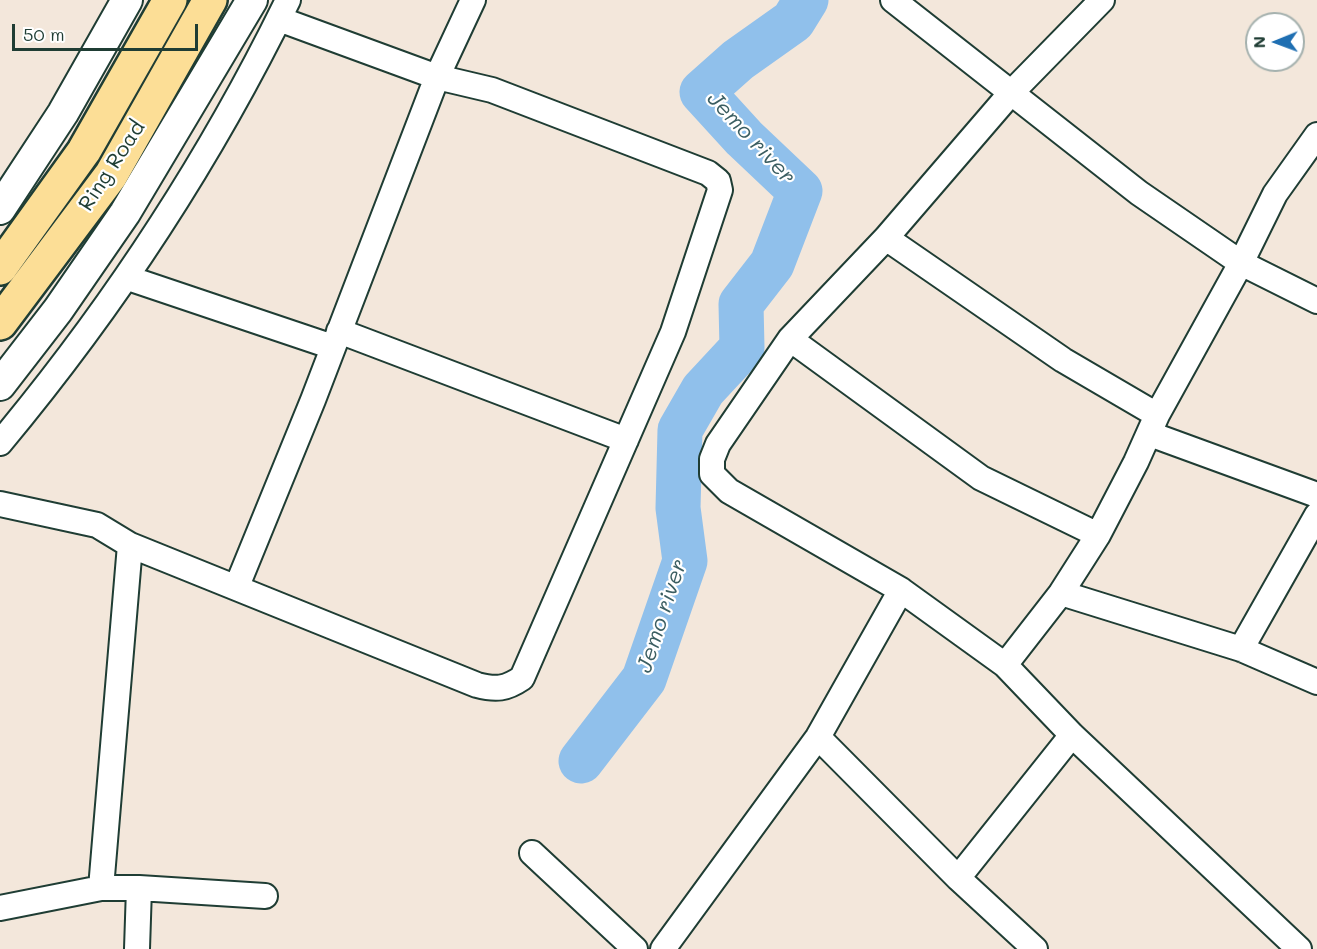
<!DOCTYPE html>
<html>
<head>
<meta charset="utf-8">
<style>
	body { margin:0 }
	#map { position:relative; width:1317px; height:949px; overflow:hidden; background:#f3e7db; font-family:Mali,sans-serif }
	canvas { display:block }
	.north { position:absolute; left:1245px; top:12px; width:60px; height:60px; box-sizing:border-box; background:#fff; border:2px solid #a5b1ae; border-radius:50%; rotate:269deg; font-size:16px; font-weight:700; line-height:24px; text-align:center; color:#1f3d34 }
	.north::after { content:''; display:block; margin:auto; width:21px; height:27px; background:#1f6fb2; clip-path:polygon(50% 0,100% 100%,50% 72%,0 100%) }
	.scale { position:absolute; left:12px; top:24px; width:186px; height:27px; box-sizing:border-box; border:3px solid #1f3d34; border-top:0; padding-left:8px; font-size:18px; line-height:21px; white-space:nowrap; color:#1f3d34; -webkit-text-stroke:4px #fff; paint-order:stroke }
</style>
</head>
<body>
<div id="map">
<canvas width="1317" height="949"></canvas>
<div class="north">N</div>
<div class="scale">50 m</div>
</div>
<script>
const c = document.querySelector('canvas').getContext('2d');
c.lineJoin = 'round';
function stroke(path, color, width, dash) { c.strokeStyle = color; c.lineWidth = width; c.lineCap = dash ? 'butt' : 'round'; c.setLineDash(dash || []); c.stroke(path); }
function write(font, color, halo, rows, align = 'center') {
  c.font = font + ' Mali,sans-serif'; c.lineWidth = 4.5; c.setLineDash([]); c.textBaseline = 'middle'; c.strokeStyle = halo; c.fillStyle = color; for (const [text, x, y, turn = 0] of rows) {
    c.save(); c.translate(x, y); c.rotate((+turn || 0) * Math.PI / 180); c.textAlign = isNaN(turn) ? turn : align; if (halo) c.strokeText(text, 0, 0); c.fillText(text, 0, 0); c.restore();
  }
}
stroke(new Path2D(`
	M 581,761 L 644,679 L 685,561 L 678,508 L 680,430 L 703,390 L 742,348 L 741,304 L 772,264 L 800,191 L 744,138 L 702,92 L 738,60 L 793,21 L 806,0`), '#90c0eb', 45);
const minor = new Path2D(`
	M 893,0 L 1139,193 L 1241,263 L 1317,301
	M 1102,0 L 1010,94 L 886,238 L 790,339 L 718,444 L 712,459 L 712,474 L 729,491 L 901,590 L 1005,665 L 1072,735 L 1299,949
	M 886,238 L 1063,360 L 1157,415
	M 128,278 L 333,347
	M 339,331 L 626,440
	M 790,339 L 981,478 L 1098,535
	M 1150,434 L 1317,495
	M 0,443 C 115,305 209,162 288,0
	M 0,504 L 97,525 L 130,545 L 477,685 C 496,690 506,689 522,678 L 673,332 L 720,190 L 718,181 L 708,173 L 492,90 L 437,77 L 279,19
	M 237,586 L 313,400 L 437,77 L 473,0
	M 1061,593 L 1241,649 L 1317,682
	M 1241,649 L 1317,515
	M 1005,665 L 1061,593 L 1098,535 L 1136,462 L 1157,415 L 1241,263 L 1275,194 L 1317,135
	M 818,737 L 958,878 L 1035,949
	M 532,853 L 635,949
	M 958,878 L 1072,735
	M 101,888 L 139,888 L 265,896
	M 0,908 L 101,888 L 130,545
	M 137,949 L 139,888
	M 663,949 L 818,737 L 901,590`);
const tertiary = new Path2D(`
	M 0,209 L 63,113 L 127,0
	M 0,385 L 58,310 L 125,213 L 252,0`);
const trunk = new Path2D(`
	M 0,268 L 84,151 L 170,0
	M 0,323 L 111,175 L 210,0`);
stroke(minor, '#1f3d34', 28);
stroke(tertiary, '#1f3d34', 34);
stroke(trunk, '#1f3d34', 38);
stroke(minor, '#fff', 24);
stroke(tertiary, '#fff', 30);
stroke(trunk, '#fcde96', 33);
write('21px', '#1f3d34', '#fff', [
	["Ring Road",112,166,-57]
]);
write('italic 22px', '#3b5e62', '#fff', [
	["Jemo river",751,138,47],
	["Jemo river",662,616,-72]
]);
</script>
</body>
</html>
